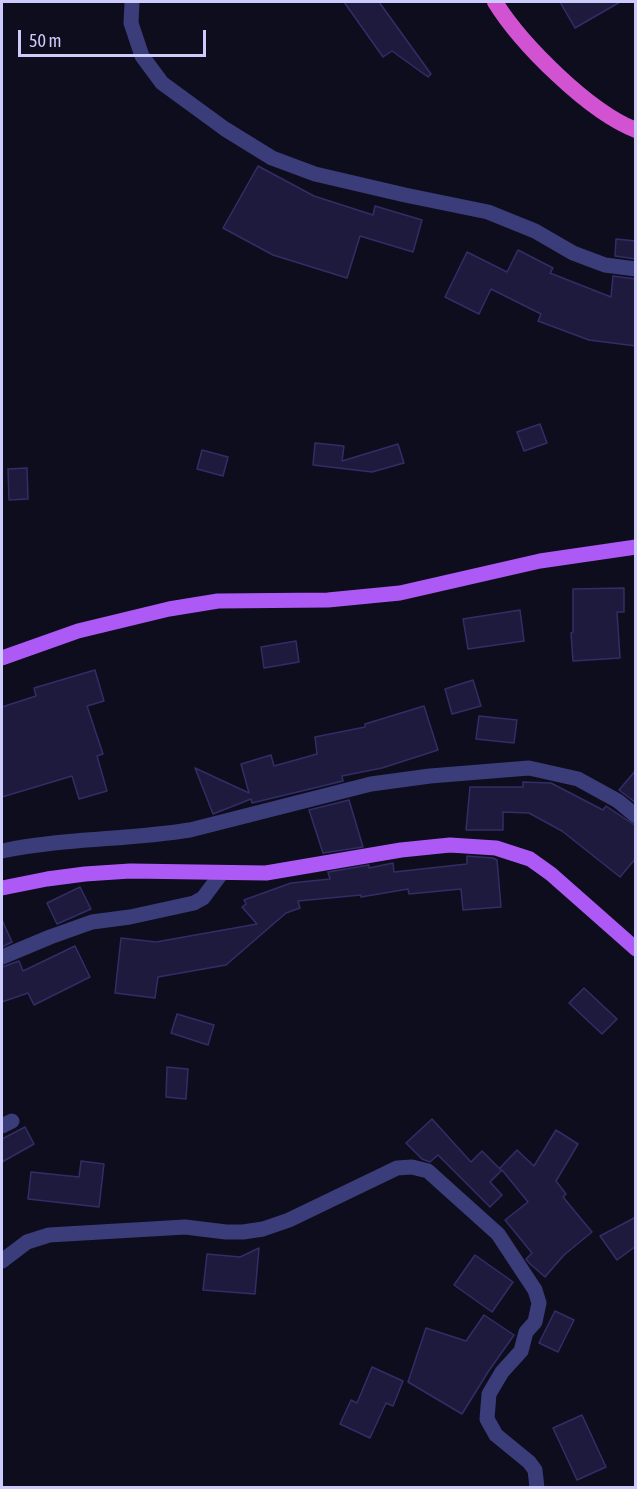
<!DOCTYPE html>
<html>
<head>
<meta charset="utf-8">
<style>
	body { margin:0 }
	#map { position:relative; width:637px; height:1489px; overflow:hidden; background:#0e0d1d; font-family:"Asap Condensed",sans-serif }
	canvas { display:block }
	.frame { position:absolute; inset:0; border:3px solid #cdcbfc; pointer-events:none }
	.scale { position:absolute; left:18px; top:30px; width:188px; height:27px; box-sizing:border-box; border:3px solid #cdcbfc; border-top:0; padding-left:8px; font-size:18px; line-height:21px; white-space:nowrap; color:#cdcbfc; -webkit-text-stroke:4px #0e0d1d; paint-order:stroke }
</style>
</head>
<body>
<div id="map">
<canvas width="637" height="1489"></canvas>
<div class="frame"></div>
<div class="scale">50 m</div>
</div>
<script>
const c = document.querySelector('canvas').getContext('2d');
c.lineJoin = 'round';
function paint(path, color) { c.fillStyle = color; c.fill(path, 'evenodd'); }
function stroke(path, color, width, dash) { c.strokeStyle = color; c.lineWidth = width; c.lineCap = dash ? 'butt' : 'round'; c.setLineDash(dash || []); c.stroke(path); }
const building = new Path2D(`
	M 344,2 L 379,2 L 431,74 L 428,77 L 392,51 L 383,57 Z
	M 560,2 L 620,2 L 575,28 Z
	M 258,166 L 314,196 L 373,215 L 375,206 L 422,220 L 413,252 L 360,236 L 347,278 L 273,255 L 223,228 Z
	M 616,239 L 636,241 L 636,259 L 615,256 Z
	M 518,250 L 553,268 L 550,273 L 611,297 L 613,276 L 636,279 L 636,346 L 589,340 L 538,321 L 541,314 L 491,289 L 479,314 L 445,297 L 467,252 L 507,272 Z
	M 540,424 L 547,443 L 524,451 L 517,432 Z
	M 315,443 L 344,446 L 342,461 L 398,444 L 404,463 L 372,472 L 313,465 Z
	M 202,450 L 228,457 L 223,476 L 197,469 Z
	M 27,468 L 28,499 L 9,500 L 8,469 Z
	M 624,588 L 624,612 L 617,612 L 620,658 L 573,661 L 571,633 L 573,632 L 573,589 Z
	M 520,610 L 524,641 L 468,649 L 463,619 Z
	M 296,641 L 299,662 L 264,668 L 261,647 Z
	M 95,670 L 104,701 L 87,706 L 103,754 L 97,756 L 107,791 L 79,799 L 72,776 L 2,797 L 2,707 L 36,696 L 34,688 Z
	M 473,680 L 481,706 L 452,714 L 445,689 Z
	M 424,706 L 438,750 L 382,768 L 342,776 L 343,781 L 252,803 L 251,799 L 213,814 L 195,768 L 249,793 L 241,764 L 271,755 L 274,766 L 317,754 L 315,737 L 365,727 L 365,724 Z
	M 479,716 L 517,720 L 514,743 L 476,739 Z
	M 636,770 L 636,803 L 619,790 Z
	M 523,782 L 551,783 L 603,810 L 606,806 L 636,826 L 636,858 L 620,877 L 562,831 L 529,813 L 503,812 L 503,830 L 466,830 L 470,787 L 523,787 Z
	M 349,800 L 363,847 L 323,853 L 309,810 Z
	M 467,856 L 493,858 L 497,860 L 501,907 L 463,910 L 461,889 L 409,894 L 408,889 L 361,897 L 361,895 L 298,901 L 300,908 L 286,913 L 226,965 L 158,977 L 155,998 L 115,993 L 121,938 L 156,942 L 257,924 L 242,907 L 246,904 L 244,900 L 291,883 L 330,879 L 328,872 L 369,865 L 369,868 L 393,863 L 394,872 L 467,864 Z
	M 80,887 L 91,909 L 57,924 L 47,903 Z
	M 2,920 L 12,942 L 2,947 Z
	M 75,946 L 90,977 L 34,1005 L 28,993 L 2,1002 L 2,967 L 19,961 L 23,971 Z
	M 584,988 L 617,1019 L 602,1034 L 569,1003 Z
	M 177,1014 L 214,1025 L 208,1045 L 171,1033 Z
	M 167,1067 L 188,1069 L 186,1099 L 166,1097 Z
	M 432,1119 L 471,1162 L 482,1151 L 501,1170 L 500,1168 L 517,1150 L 534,1166 L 556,1130 L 578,1144 L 556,1181 L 566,1194 L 563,1197 L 592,1232 L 564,1255 L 545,1277 L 529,1263 L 526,1259 L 532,1253 L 505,1220 L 528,1202 L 502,1170 L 490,1182 L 502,1195 L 490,1207 L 438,1155 L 430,1162 L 422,1159 L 406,1143 Z
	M 25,1127 L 34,1144 L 2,1162 L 2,1139 Z
	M 81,1161 L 104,1164 L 99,1207 L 28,1199 L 31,1172 L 79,1177 Z
	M 636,1217 L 636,1246 L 617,1260 L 600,1236 Z
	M 259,1248 L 255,1294 L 203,1290 L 207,1254 L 240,1257 Z
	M 475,1255 L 513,1282 L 492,1312 L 454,1285 Z
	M 555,1311 L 574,1320 L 558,1352 L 539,1343 Z
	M 484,1315 L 514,1335 L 488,1372 L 462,1414 L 408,1382 L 426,1328 L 466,1341 Z
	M 372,1367 L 403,1381 L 393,1406 L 386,1403 L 370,1438 L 340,1424 L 351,1400 L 357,1403 Z
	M 582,1415 L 606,1467 L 577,1480 L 553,1428 Z`);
paint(building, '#1e1a3d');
stroke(building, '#332d67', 1.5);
stroke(new Path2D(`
	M 132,2 L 131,23 L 142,56 L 162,83 L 225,129 L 272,158 L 315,174 L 405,195 L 488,212 L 535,231 L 573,253 L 605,265 L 636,269
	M 2,851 C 64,838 128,840 190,830 L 371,784 L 430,776 L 529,768 L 578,779 L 618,801 L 636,816
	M 2,957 L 50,937 L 92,922 L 130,917 L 194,903 L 203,898 L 221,874
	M 2,1126 L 12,1121
	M 2,1261 L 27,1242 L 49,1235 L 185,1227 L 226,1232 L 243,1232 L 263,1229 L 289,1220 L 397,1168 L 412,1167 L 428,1171 L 439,1181 L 498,1234 L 535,1290 L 539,1303 L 535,1322 L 526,1332 L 521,1351 L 502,1372 L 489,1394 L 487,1419 L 496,1435 L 529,1462 L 535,1470 L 537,1488`), '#3a3d79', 15);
stroke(new Path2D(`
	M 2,658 L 78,631 L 169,609 L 218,601 L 328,600 L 400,593 L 540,561 L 636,547
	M 2,888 L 47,879 L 85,874 L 130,871 L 266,873 L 401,850 L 450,845 L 496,848 L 530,859 L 551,874 L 636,949`), '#ad59f6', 15);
stroke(new Path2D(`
	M 495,2 C 521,44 589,112 636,130`), '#d153d2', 16);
</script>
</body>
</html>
